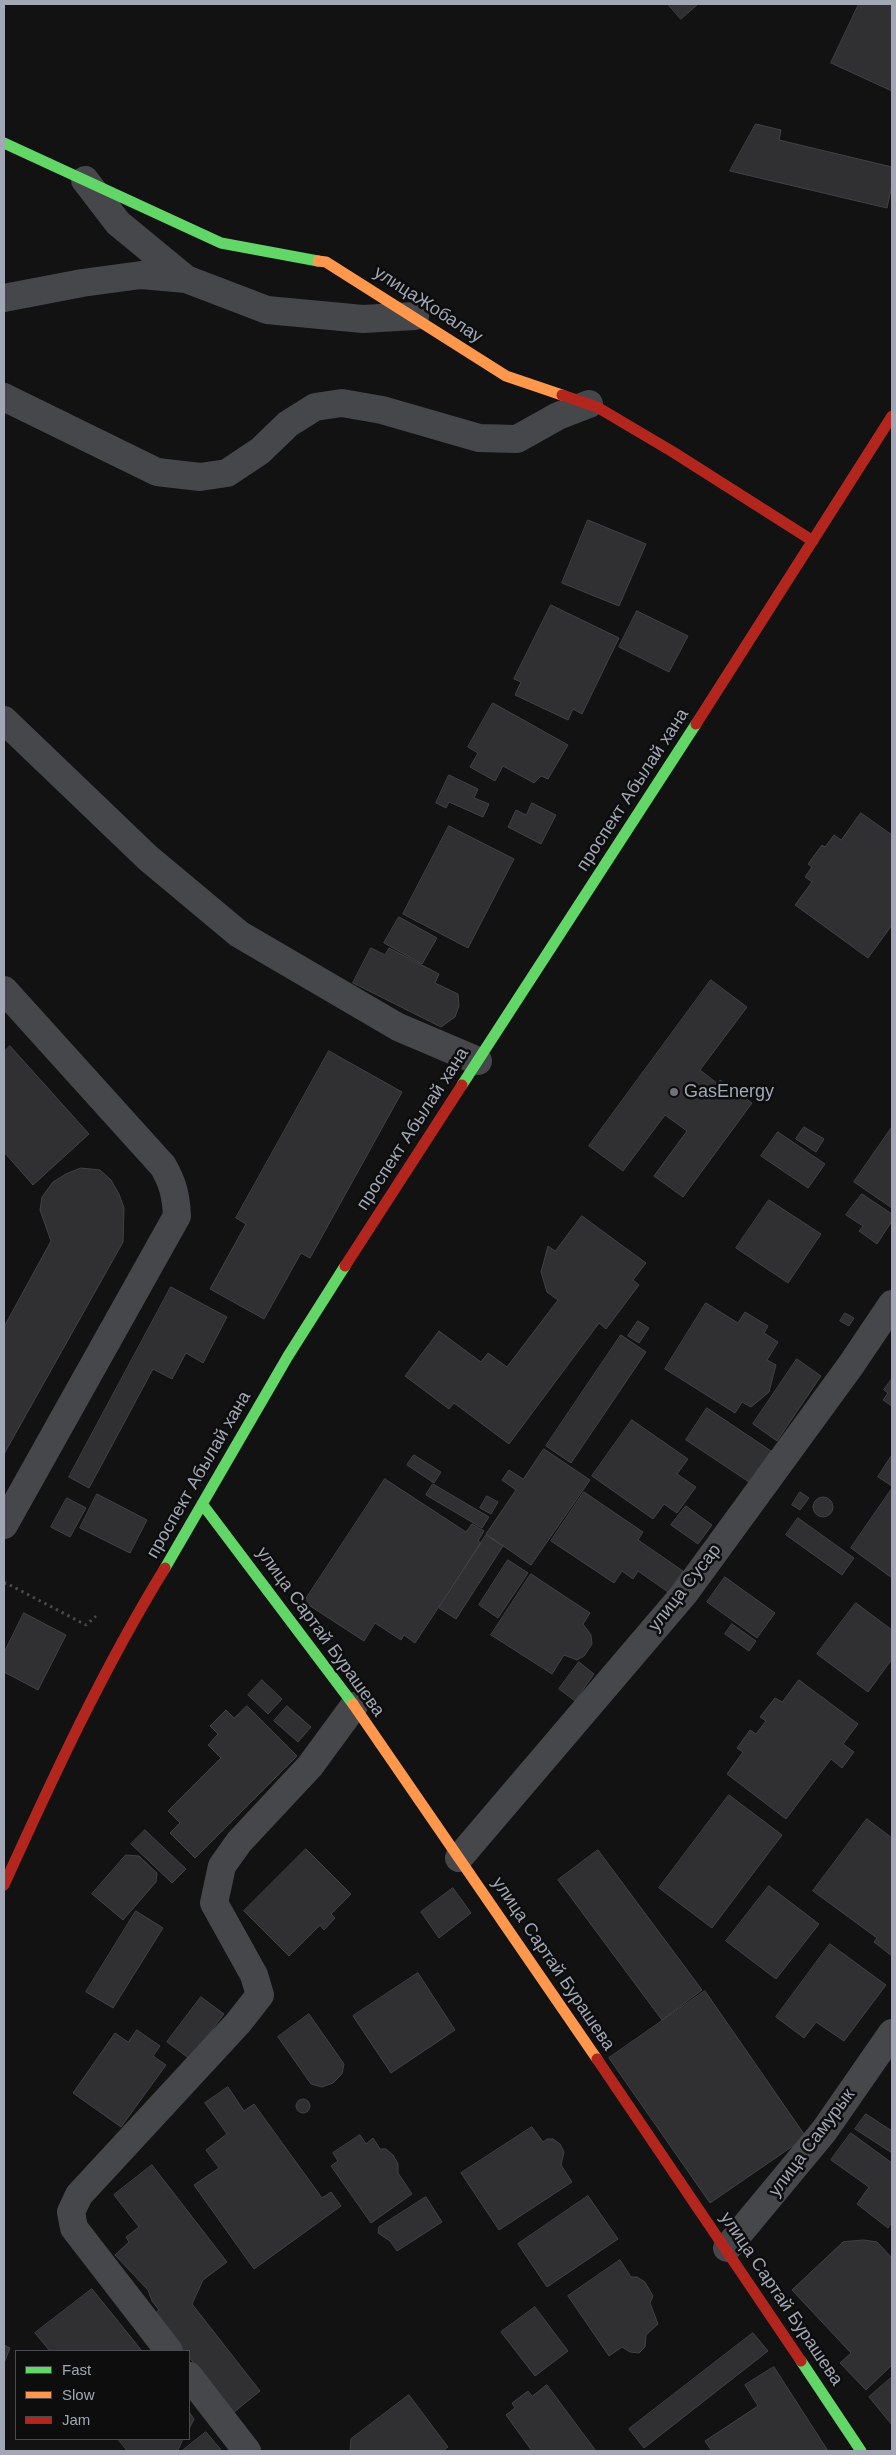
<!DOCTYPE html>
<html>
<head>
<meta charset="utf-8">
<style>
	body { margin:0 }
	#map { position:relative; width:896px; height:2455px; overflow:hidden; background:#121212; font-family:Arial,sans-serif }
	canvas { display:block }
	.frame { position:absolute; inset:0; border:5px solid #a2a7b5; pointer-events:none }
	.legend { position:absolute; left:15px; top:2350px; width:175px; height:90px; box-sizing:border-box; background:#0d0d0e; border:1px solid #494b51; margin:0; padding:6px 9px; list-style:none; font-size:15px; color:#a2a7b5 }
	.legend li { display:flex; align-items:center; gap:10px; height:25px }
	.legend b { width:25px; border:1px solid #494b51 }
</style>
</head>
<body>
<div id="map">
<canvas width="896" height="2455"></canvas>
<div class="frame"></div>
<ul class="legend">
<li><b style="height:6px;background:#63d668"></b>Fast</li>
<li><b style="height:6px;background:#ff974d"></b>Slow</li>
<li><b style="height:6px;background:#b3261e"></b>Jam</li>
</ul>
</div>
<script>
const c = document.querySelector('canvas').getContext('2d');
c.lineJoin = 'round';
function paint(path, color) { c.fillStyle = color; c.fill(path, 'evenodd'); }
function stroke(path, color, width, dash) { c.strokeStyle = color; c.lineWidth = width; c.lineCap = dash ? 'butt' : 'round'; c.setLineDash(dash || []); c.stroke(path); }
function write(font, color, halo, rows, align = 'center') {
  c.font = font + ' Arial,sans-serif'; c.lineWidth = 5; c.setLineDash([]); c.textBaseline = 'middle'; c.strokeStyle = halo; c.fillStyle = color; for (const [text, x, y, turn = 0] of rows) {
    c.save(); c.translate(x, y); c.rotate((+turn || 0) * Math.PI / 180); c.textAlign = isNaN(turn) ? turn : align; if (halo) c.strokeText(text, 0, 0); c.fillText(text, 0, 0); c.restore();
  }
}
const building = new Path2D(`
	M 668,4 L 698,4 L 681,19 Z
	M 859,4 L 892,4 L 892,91 L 831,63 Z
	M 756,124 L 781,130 L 779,140 L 892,167 L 892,185 L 887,208 L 730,171 Z
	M 588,520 L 646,544 L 619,606 L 562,583 Z
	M 551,605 L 619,638 L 582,714 L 573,709 L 568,720 L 515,695 L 521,682 L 514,679 Z
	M 637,611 L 688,636 L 669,672 L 619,647 Z
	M 493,703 L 568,745 L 548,779 L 541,776 L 534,783 L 503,766 L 495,781 L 470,767 L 478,753 L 468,747 Z
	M 449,775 L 478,789 L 474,798 L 489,804 L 483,817 L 449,802 L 446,808 L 436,803 Z
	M 532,803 L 556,815 L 541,844 L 508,827 L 516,810 L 526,815 Z
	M 861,813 L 892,835 L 892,925 L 868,958 L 795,905 L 812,882 L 805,877 L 812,867 L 808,864 L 822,845 L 825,847 L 834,835 L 841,840 Z
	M 449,826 L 514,859 L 468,948 L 403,914 Z
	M 399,917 L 437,938 L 422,964 L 384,943 Z
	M 371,948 L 385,955 L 389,948 L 439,974 L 435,983 L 458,994 L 459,1006 L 455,1017 L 441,1027 L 353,983 Z
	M 711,980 L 747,1007 L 700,1070 L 718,1084 L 720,1080 L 752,1103 L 683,1197 L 654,1176 L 687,1131 L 665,1115 L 623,1171 L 589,1146 Z
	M 10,1046 L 89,1134 L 33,1185 L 4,1152 L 4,1052 Z
	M 329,1051 L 402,1092 L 310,1258 L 301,1253 L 264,1319 L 210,1289 L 246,1224 L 236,1218 Z
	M 804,1127 L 824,1139 L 816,1152 L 796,1139 Z
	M 892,1127 L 892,1208 L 854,1182 Z
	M 778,1132 L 825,1164 L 808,1188 L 761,1156 Z
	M 81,1168 L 100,1170 L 111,1180 L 119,1194 L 124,1208 L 123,1242 L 4,1454 L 4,1327 L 51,1241 L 40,1210 L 42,1197 L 53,1182 L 66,1174 Z
	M 862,1194 L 892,1214 L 892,1221 L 877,1244 L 859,1231 L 863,1226 L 846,1215 Z
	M 769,1200 L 821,1234 L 788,1283 L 736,1248 Z
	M 582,1216 L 646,1263 L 633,1280 L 639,1285 L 606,1329 L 599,1323 L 509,1444 L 454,1403 L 449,1409 L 405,1376 L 439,1331 L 481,1362 L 488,1353 L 507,1367 L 558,1300 L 547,1292 L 541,1272 L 548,1246 L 555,1251 Z
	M 171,1287 L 227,1317 L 203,1363 L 186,1353 L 172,1379 L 153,1369 L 89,1488 L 69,1477 Z
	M 706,1303 L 738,1323 L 745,1312 L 768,1326 L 764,1333 L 778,1342 L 767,1360 L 776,1365 L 769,1392 L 751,1407 L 742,1402 L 735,1413 L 665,1369 Z
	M 845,1313 L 854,1318 L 849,1326 L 840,1321 Z
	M 638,1321 L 649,1328 L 639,1343 L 628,1336 Z
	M 621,1335 L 646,1352 L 571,1463 L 546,1446 Z
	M 797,1359 L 821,1376 L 777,1441 L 753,1424 Z
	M 891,1380 L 892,1380 L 892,1406 L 883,1400 L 888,1393 L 884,1390 Z
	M 707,1408 L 771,1451 L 749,1482 L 686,1440 Z
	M 632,1420 L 688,1459 L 677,1474 L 696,1487 L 677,1513 L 664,1504 L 653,1519 L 592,1476 Z
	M 544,1449 L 590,1480 L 531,1565 L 486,1534 L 516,1490 L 502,1480 L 509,1470 L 523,1479 Z
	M 414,1455 L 441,1472 L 434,1483 L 407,1465 Z
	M 892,1455 L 892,1486 L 878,1477 Z
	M 385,1479 L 466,1532 L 472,1524 L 484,1531 L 478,1541 L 481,1543 L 415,1643 L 404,1635 L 401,1640 L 375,1623 L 364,1641 L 304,1602 Z
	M 433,1484 L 489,1517 L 482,1528 L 426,1495 Z
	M 891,1490 L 892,1491 L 892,1578 L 851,1548 Z
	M 584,1492 L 643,1532 L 638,1540 L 683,1571 L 668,1592 L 638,1571 L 633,1579 L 622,1571 L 614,1583 L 551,1541 Z
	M 800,1492 L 809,1498 L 800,1510 L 792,1505 Z
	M 97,1494 L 147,1520 L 130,1553 L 80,1528 Z
	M 487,1496 L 498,1502 L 491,1514 L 480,1508 Z
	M813 1507a10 10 0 1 1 20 0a10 10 0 1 1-20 0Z
	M 67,1498 L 86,1508 L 70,1537 L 51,1527 Z
	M 686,1506 L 712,1525 L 698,1544 L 671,1525 Z
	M 798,1518 L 854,1558 L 842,1575 L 786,1535 Z
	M 486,1535 L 503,1546 L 456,1619 L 439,1608 Z
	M 508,1560 L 528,1573 L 498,1618 L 479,1605 Z
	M 531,1574 L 590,1613 L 583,1624 L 591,1635 L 592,1644 L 584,1656 L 577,1660 L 564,1655 L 552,1674 L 491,1635 Z
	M 725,1577 L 775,1613 L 757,1638 L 707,1602 Z
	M 856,1603 L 892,1630 L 892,1659 L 868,1692 L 817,1654 Z
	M 24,1613 L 66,1635 L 38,1690 L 4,1672 L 4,1653 Z
	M 732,1624 L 756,1641 L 749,1651 L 725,1634 Z
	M 579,1662 L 594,1674 L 575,1701 L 559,1689 Z
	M 262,1680 L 282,1699 L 268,1714 L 248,1695 Z
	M 799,1680 L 858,1724 L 843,1744 L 854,1752 L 842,1768 L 831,1759 L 786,1819 L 727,1774 L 743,1752 L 737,1748 L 750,1730 L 756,1734 L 766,1721 L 760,1717 L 775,1698 L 782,1702 Z
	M 247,1706 L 297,1756 L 195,1858 L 170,1833 L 180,1823 L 168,1811 L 221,1758 L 208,1745 L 218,1734 L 210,1726 L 226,1710 L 234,1718 Z
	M 287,1706 L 311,1727 L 298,1742 L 274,1721 Z
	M 729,1795 L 782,1835 L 712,1928 L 659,1888 Z
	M 867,1819 L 892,1838 L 892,1956 L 874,1942 L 877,1938 L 813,1891 Z
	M 145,1830 L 186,1869 L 172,1883 L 131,1844 Z
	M 306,1849 L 351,1894 L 331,1914 L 335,1918 L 324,1930 L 320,1925 L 289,1956 L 244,1911 Z
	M 598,1850 L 702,1990 L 662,2020 L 558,1880 Z
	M 126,1855 L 139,1856 L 157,1873 L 156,1882 L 123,1920 L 92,1894 Z
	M 769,1886 L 819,1924 L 776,1979 L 726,1941 Z
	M 453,1888 L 471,1913 L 439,1938 L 421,1912 Z
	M 136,1911 L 163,1928 L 113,2008 L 86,1992 Z
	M 830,1944 L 886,1985 L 844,2041 L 816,2022 L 804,2038 L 776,2017 Z
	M 418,1973 L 455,2030 L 391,2073 L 353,2016 Z
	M 705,1991 L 806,2137 L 710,2203 L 609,2058 Z
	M 201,1997 L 224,2014 L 190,2059 L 167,2042 Z
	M 309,2014 L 344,2064 L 342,2074 L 333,2083 L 322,2087 L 311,2084 L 278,2037 Z
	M 137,2030 L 160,2046 L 153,2056 L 166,2065 L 121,2127 L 73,2093 L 115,2033 L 128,2042 Z
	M 228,2087 L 244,2111 L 254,2104 L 322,2198 L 331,2192 L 341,2206 L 254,2269 L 194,2185 L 219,2168 L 206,2150 L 227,2134 L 205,2103 Z
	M296 2106a7 7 0 1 1 14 0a7 7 0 1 1-14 0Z
	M 866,2114 L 892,2131 L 892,2153 L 855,2129 Z
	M 532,2127 L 543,2142 L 547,2139 L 553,2139 L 560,2144 L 564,2152 L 561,2165 L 572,2182 L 499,2230 L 461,2173 Z
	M 851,2133 L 892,2163 L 892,2222 L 888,2228 L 857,2204 L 869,2187 L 831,2160 Z
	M 360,2135 L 366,2144 L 373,2138 L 380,2149 L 386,2149 L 393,2155 L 398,2164 L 398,2173 L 412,2194 L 371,2223 L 331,2166 L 338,2161 L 333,2153 Z
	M 152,2165 L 227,2262 L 203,2280 L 192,2304 L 260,2391 L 233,2413 L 189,2357 L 189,2351 L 184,2351 L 154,2314 L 159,2310 L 152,2301 L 148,2290 L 115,2255 L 129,2242 L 126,2237 L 139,2227 L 114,2195 Z
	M 588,2196 L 618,2239 L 547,2287 L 518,2244 Z
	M 426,2197 L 442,2222 L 397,2251 L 390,2241 L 378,2233 L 379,2227 Z
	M 864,2240 L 877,2242 L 892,2258 L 892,2365 L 866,2390 L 840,2363 L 851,2353 L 792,2290 L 843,2242 Z
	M 620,2260 L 631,2277 L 637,2277 L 645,2282 L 653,2296 L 650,2303 L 658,2324 L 646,2335 L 645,2347 L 639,2353 L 630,2352 L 622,2347 L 609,2356 L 568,2296 Z
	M 92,2289 L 142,2351 L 50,2351 L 35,2333 Z
	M 535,2307 L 568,2351 L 535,2376 L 501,2332 Z
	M 753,2333 L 768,2351 L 644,2448 L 629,2429 Z
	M 4,2345 L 10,2348 L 4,2363 Z
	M 774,2367 L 828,2451 L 712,2451 L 705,2441 L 758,2406 L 745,2385 Z
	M 892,2377 L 892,2425 L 869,2397 Z
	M 547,2385 L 596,2451 L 532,2451 L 506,2415 L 515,2408 L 512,2403 L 528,2391 L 532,2396 Z
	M 409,2395 L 448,2447 L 442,2451 L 350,2451 L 351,2439 Z
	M 189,2412 L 194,2419 L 189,2429 Z
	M 206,2432 L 222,2451 L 182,2451 Z
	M 118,2439 L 183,2439 L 178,2450 L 173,2451 L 128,2451 Z`);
paint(building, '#303032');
stroke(building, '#414246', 1);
stroke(new Path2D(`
	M 4,1584 L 6,1583 L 86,1625 L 96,1616`), '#48494d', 3, [2.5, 4]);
stroke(new Path2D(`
	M 85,180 L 118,223 L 186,279
	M 4,298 L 82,283 L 141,275 L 186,279 L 267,310 L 363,319 L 415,316
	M 4,397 L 157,472 L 200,477 L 227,473 L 260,451 L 288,424 L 315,407 L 342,403 L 382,410 L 479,438 L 517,439 L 558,416 L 589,404
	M 4,720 L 148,858 L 239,934 L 398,1027 L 478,1061
	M 4,990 L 163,1166 C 173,1183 176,1196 177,1216 L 4,1525
	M 459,1858 L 684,1594 L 851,1365 L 892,1304
	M 727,2248 L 824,2131 L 892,2033
	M 169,2351 L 74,2228 L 71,2212 L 79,2195 L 238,2023 L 260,1995 L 254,1975 L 214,1903 L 222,1866 L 239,1842 L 310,1766 L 354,1706
	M 189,2376 L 247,2451`), '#46474b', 28);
stroke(new Path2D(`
	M 4,143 L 221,243 L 318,261
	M 462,1085 L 696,724
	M 203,1505 L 353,1704
	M 165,1568 L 288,1356 L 345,1266
	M 801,2361 L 861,2451`), '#63d668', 11);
stroke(new Path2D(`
	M 318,261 L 326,262 L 506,376 L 562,395
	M 353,1704 L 597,2059`), '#ff974d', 11);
stroke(new Path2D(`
	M 562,395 L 597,407 L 673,452 L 813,541
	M 696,724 L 892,416
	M 345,1266 L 462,1085
	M 4,1885 C 53,1777 103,1669 165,1568
	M 597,2059 L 801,2361`), '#b3261e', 11);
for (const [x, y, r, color] of [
	[674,1092,5,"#70737c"]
]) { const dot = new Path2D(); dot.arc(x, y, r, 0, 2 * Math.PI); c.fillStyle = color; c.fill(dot); stroke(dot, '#0d0d0e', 2); }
write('18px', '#a2a7b5', '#0d0d0e', [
	["улицаЖобалау",428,305,33],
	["проспект Абылай хана",633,790,-57],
	["проспект Абылай хана",413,1129,-57],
	["проспект Абылай хана",199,1475,-60],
	["улица Сусар",685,1588,-52],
	["улица Сартай Бурашева",320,1632,54],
	["улица Сартай Бурашева",553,1964,56],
	["улица Самурык",812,2143,-53],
	["улица Сартай Бурашева",781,2299,56]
]);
write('18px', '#a2a7b5', '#0d0d0e', [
	["GasEnergy",684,1092]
], 'left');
</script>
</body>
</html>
